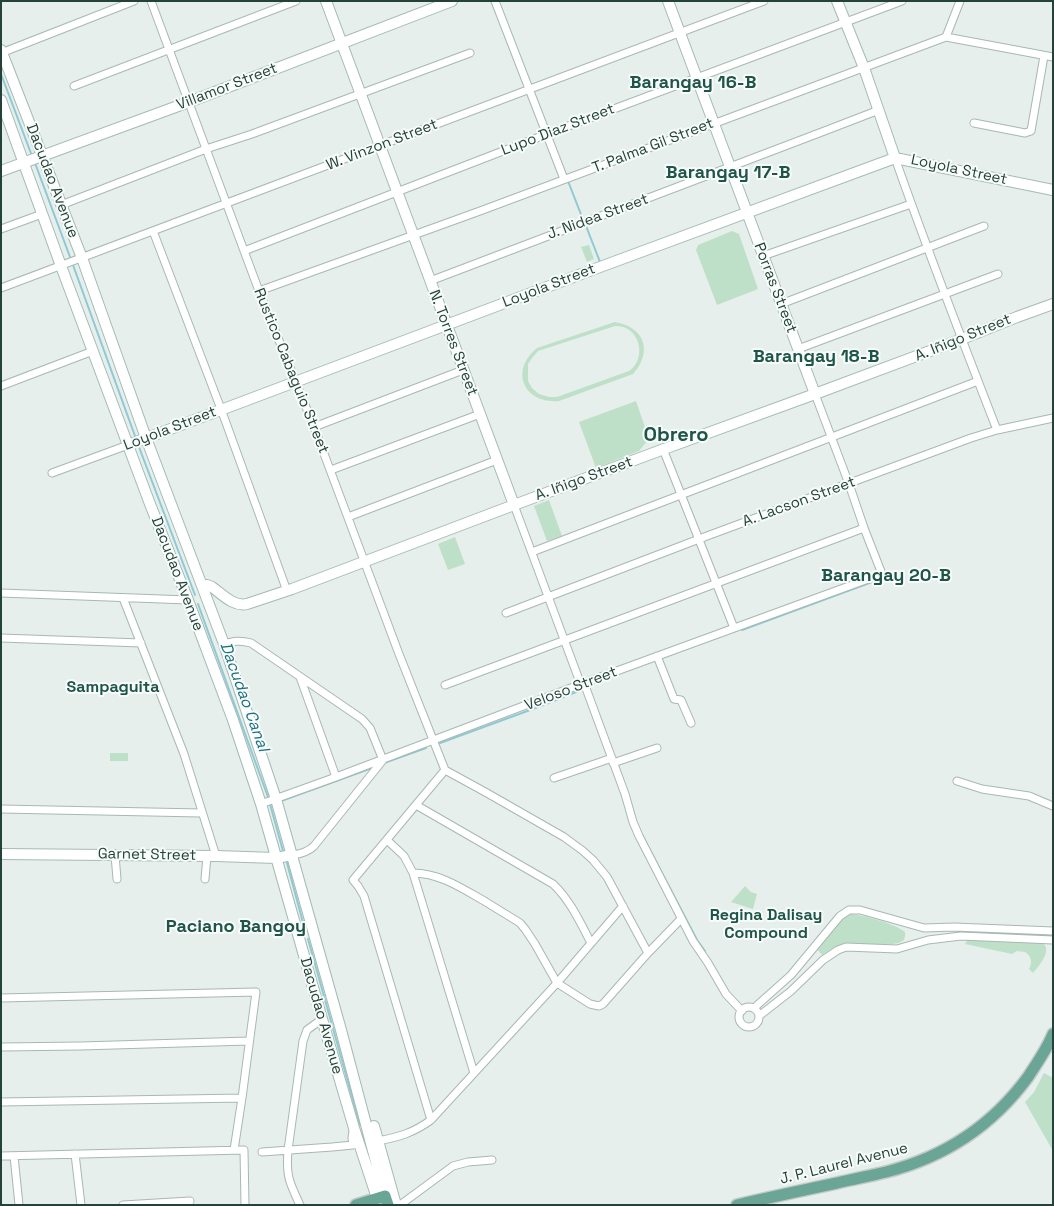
<!DOCTYPE html>
<html>
<head>
<meta charset="utf-8">
<style>
	body { margin:0 }
	#map { position:relative; width:1054px; height:1206px; overflow:hidden; background:#e6efeb; font-family:"Space Grotesk",sans-serif }
	canvas { display:block }
	.frame { position:absolute; inset:0; border:2px solid #24423a; pointer-events:none }
</style>
</head>
<body>
<div id="map">
<canvas width="1054" height="1206"></canvas>
<div class="frame"></div>
</div>
<script>
const c = document.querySelector('canvas').getContext('2d');
c.lineJoin = 'round';
function paint(path, color) { c.fillStyle = color; c.fill(path, 'evenodd'); }
function stroke(path, color, width, dash) { c.strokeStyle = color; c.lineWidth = width; c.lineCap = dash ? 'butt' : 'round'; c.setLineDash(dash || []); c.stroke(path); }
function write(font, color, halo, rows, align = 'center') {
  c.font = font + ' "Space Grotesk",sans-serif'; c.lineWidth = 4; c.setLineDash([]); c.textBaseline = 'middle'; c.strokeStyle = halo; c.fillStyle = color; for (const [text, x, y, turn = 0] of rows) {
    c.save(); c.translate(x, y); c.rotate((+turn || 0) * Math.PI / 180); c.textAlign = isNaN(turn) ? turn : align; if (halo) c.strokeText(text, 0, 0); c.fillText(text, 0, 0); c.restore();
  }
}
paint(new Path2D(`
	M 732,231 L 739,234 L 758,289 L 717,305 L 696,250 L 698,245 Z
	M 589,245 L 594,259 L 587,262 L 581,247 Z
	M 615,322 C 645,327 653,352 633,374 L 559,401 C 524,404 509,371 537,348 ZM 615,326 C 618,326 621,326 623,327 C 639,332 644,353 635,365 C 633,368 631,369 629,371 L 557,397 L 549,397 L 539,394 L 532,388 L 528,381 L 528,364 L 532,358 L 538,351 Z
	M 636,401 L 649,439 L 639,451 L 596,468 L 579,422 Z
	M 549,500 L 562,536 L 547,541 L 534,506 Z
	M 455,537 L 465,564 L 448,570 L 438,544 Z
	M 110,753 L 128,753 L 128,761 L 110,761 Z
	M 745,886 L 751,892 L 757,894 L 753,909 L 731,902 Z
	M 849,914 C 860,914 896,924 905,932 L 905,936 L 904,940 L 899,943 L 893,944 L 845,944 L 839,945 L 833,948 L 822,955 L 817,949 L 843,918 Z
	M 968,939 L 1041,942 C 1054,949 1039,966 1033,973 L 1029,969 C 1033,962 1031,956 1025,952 L 1017,951 L 1012,954 L 965,944 Z
	M 1044,1073 L 1053,1078 L 1053,1151 L 1025,1102 L 1034,1092 Z`), '#bfe0c8');
stroke(new Path2D(`
	M 1,74 L 32,156
	M 35,163 L 70,257
	M 568,181 L 582,217
	M 586,226 L 600,262
	M 73,265 L 135,436
	M 139,447 L 195,595
	M 198,604 L 268,797
	M 742,630 L 872,582
	M 440,743 L 541,706 L 581,690
	M 384,763 L 426,748
	M 281,801 L 372,768
	M 270,804 L 283,851
	M 640,831 L 697,940 L 705,951
	M 287,863 L 305,930
	M 308,939 L 360,1125`), '#8ec9d4', 2);
const street = new Path2D(`
	M 151,1 L 259,291 L 314,427 L 399,654 L 445,770
	M 495,1 L 564,179
	M 946,37 L 960,1
	M 1,53 L 134,1
	M 74,86 L 296,1
	M 974,123 L 1025,133 L 1031,131 L 1044,56
	M 895,158 C 927,249 962,340 997,430
	M 61,205 L 206,149 L 252,134 L 470,53
	M 1,229 L 42,214
	M 153,231 L 221,409 L 287,591
	M 244,251 L 547,134 L 902,1
	M 763,256 L 911,204
	M 430,281 C 580,223 730,168 879,110
	M 1,288 L 764,1
	M 259,291 L 480,211 L 946,37 L 1053,57
	M 781,304 L 984,226
	M 798,349 L 998,274
	M 1,386 L 93,351
	M 314,427 L 463,370
	M 663,449 L 734,628
	M 331,470 L 480,414
	M 52,473 L 128,445
	M 514,505 L 581,685
	M 348,517 L 497,460
	M 532,552 L 978,381
	M 1,593 L 188,600
	M 123,598 L 184,754 L 216,856
	M 506,613 L 707,536 L 971,438 L 997,430 L 1053,418
	M 1,638 L 141,643
	M 224,644 C 234,641 240,640 251,643 L 362,719 L 370,728 L 383,760 L 314,846 C 308,852 301,854 292,855
	M 657,656 L 674,699 L 681,700 L 691,723
	M 300,677 L 336,777
	M 584,683 L 625,794 L 633,822 L 639,836 L 693,941 L 708,963 L 726,994 L 742,1011
	M 445,685 L 864,528
	M 613,763 L 657,748
	M 445,770 L 487,793 L 564,837 L 583,851 L 593,860 L 607,877 L 648,953
	M 554,778 L 612,758
	M 957,781 L 982,789 L 1029,796 L 1053,806
	M 261,804 L 336,777 L 584,683 L 882,574 L 864,528 L 849,484 L 815,394
	M 416,805 L 553,884 C 570,900 580,922 591,943
	M 1,809 L 201,813
	M 387,840 L 404,856 L 413,873 L 474,1073
	M 115,855 L 117,879
	M 413,873 C 440,873 463,889 486,902 C 497,909 509,916 520,923 L 525,929 L 535,944 L 557,983 L 590,1004 L 599,1006 L 603,1004 L 648,953 L 681,919
	M 205,879 L 207,856
	M 1,998 L 256,992 L 242,1098 L 234,1150
	M739 1017a10 10 0 1 1 20 0a10 10 0 1 1-20 0Z
	M 754,1008 L 791,975 L 840,916 L 849,910 L 860,910 L 924,928 L 954,927 L 1053,931
	M 759,1016 L 791,991 L 823,960 L 838,950 L 846,947 L 897,949 L 928,940 L 961,936 L 1053,940
	M 1,1047 L 81,1046 L 249,1041
	M 1,1102 L 242,1098
	M 431,1120 L 364,896 L 358,886 L 353,880 L 445,770
	M 378,1141 C 399,1137 413,1133 431,1120 L 557,983 L 623,906
	M 262,1152 L 332,1147 L 353,1145 L 352,1138 L 353,1131
	M 75,1154 L 81,1205
	M 1,1156 L 244,1150 L 245,1205
	M 14,1156 L 19,1205
	M 123,1205 L 190,1201
	M 300,1205 C 289,1182 286,1176 288,1150 L 303,1041 L 307,1030 L 322,1019
	M 400,1205 L 453,1166 L 468,1162 L 492,1160`);
const secondary = new Path2D(`
	M 326,1 L 514,505
	M 668,1 L 815,394
	M 837,1 L 864,68 L 895,158
	M 1,50 L 82,258 L 146,438 L 224,644 L 276,799 L 341,1030 L 385,1196
	M 1,100 L 61,266 L 150,504 L 188,600 L 233,720 L 261,804 L 322,1019 L 354,1128 L 377,1198
	M 1,171 L 189,102 L 452,1
	M 128,445 L 600,267 L 895,158 L 1053,190
	M 202,586 L 207,585 L 212,587 C 222,594 233,607 247,604 L 292,589 L 514,505 L 664,449 L 815,394 L 962,339 L 1017,317 L 1053,304
	M 1,854 L 216,856 L 276,858 L 292,855
	M 374,1126 L 396,1205`);
const primary = new Path2D(`
	M 356,1205 L 385,1196 L 388,1205
	M 737,1205 C 771,1197 804,1190 837,1183 C 853,1179 870,1176 886,1172 C 945,1157 992,1126 1028,1077 C 1037,1063 1047,1049 1053,1034`);
stroke(street, '#a8b8b2', 9);
stroke(secondary, '#a4bbb3', 12);
stroke(primary, '#c2cac8', 14);
stroke(street, '#fff', 7);
stroke(secondary, '#fff', 10);
stroke(primary, '#6aa596', 11);
write('15px', '#24423a', '#f7fbf9', [
	["Villamor Street",227,87,-21],
	["Lupo Diaz Street",558,130,-21],
	["W. Vinzon Street",382,145,-21],
	["T. Palma Gil Street",653,146,-21],
	["Loyola Street",959,170,12],
	["Dacudao Avenue",52,181,69],
	["J. Nidea Street",598,217,-20],
	["Loyola Street",549,286,-21],
	["Porras Street",775,288,69],
	["A. Iñigo Street",963,338,-22],
	["N. Torres Street",453,343,69],
	["Rustico Cabaguio Street",291,371,68],
	["Loyola Street",170,429,-21],
	["A. Iñigo Street",584,479,-20],
	["A. Lacson Street",799,502,-20],
	["Dacudao Avenue",177,574,69],
	["Veloso Street",571,689,-21],
	["Garnet Street",147,855,1],
	["Dacudao Avenue",321,1016,74],
	["J. P. Laurel Avenue",844,1164,-14]
]);
write('bold 16px', '#1f5548', '#f7fbf9', [
	["Sampaguita",113,688],
	["Regina Dalisay",766,916],
	["Compound",766,934]
]);
write('italic 16px', '#1c6f80', '#f7fbf9', [
	["Dacudao Canal",244,697,70]
]);
write('bold 18px', '#1f5548', '#f7fbf9', [
	["Barangay 16-B",693,83],
	["Barangay 17-B",728,173],
	["Barangay 18-B",816,357],
	["Barangay 20-B",886,576],
	["Paciano Bangoy",236,927]
]);
write('bold 20px', '#1f5548', '#f7fbf9', [
	["Obrero",676,436]
]);
</script>
</body>
</html>
